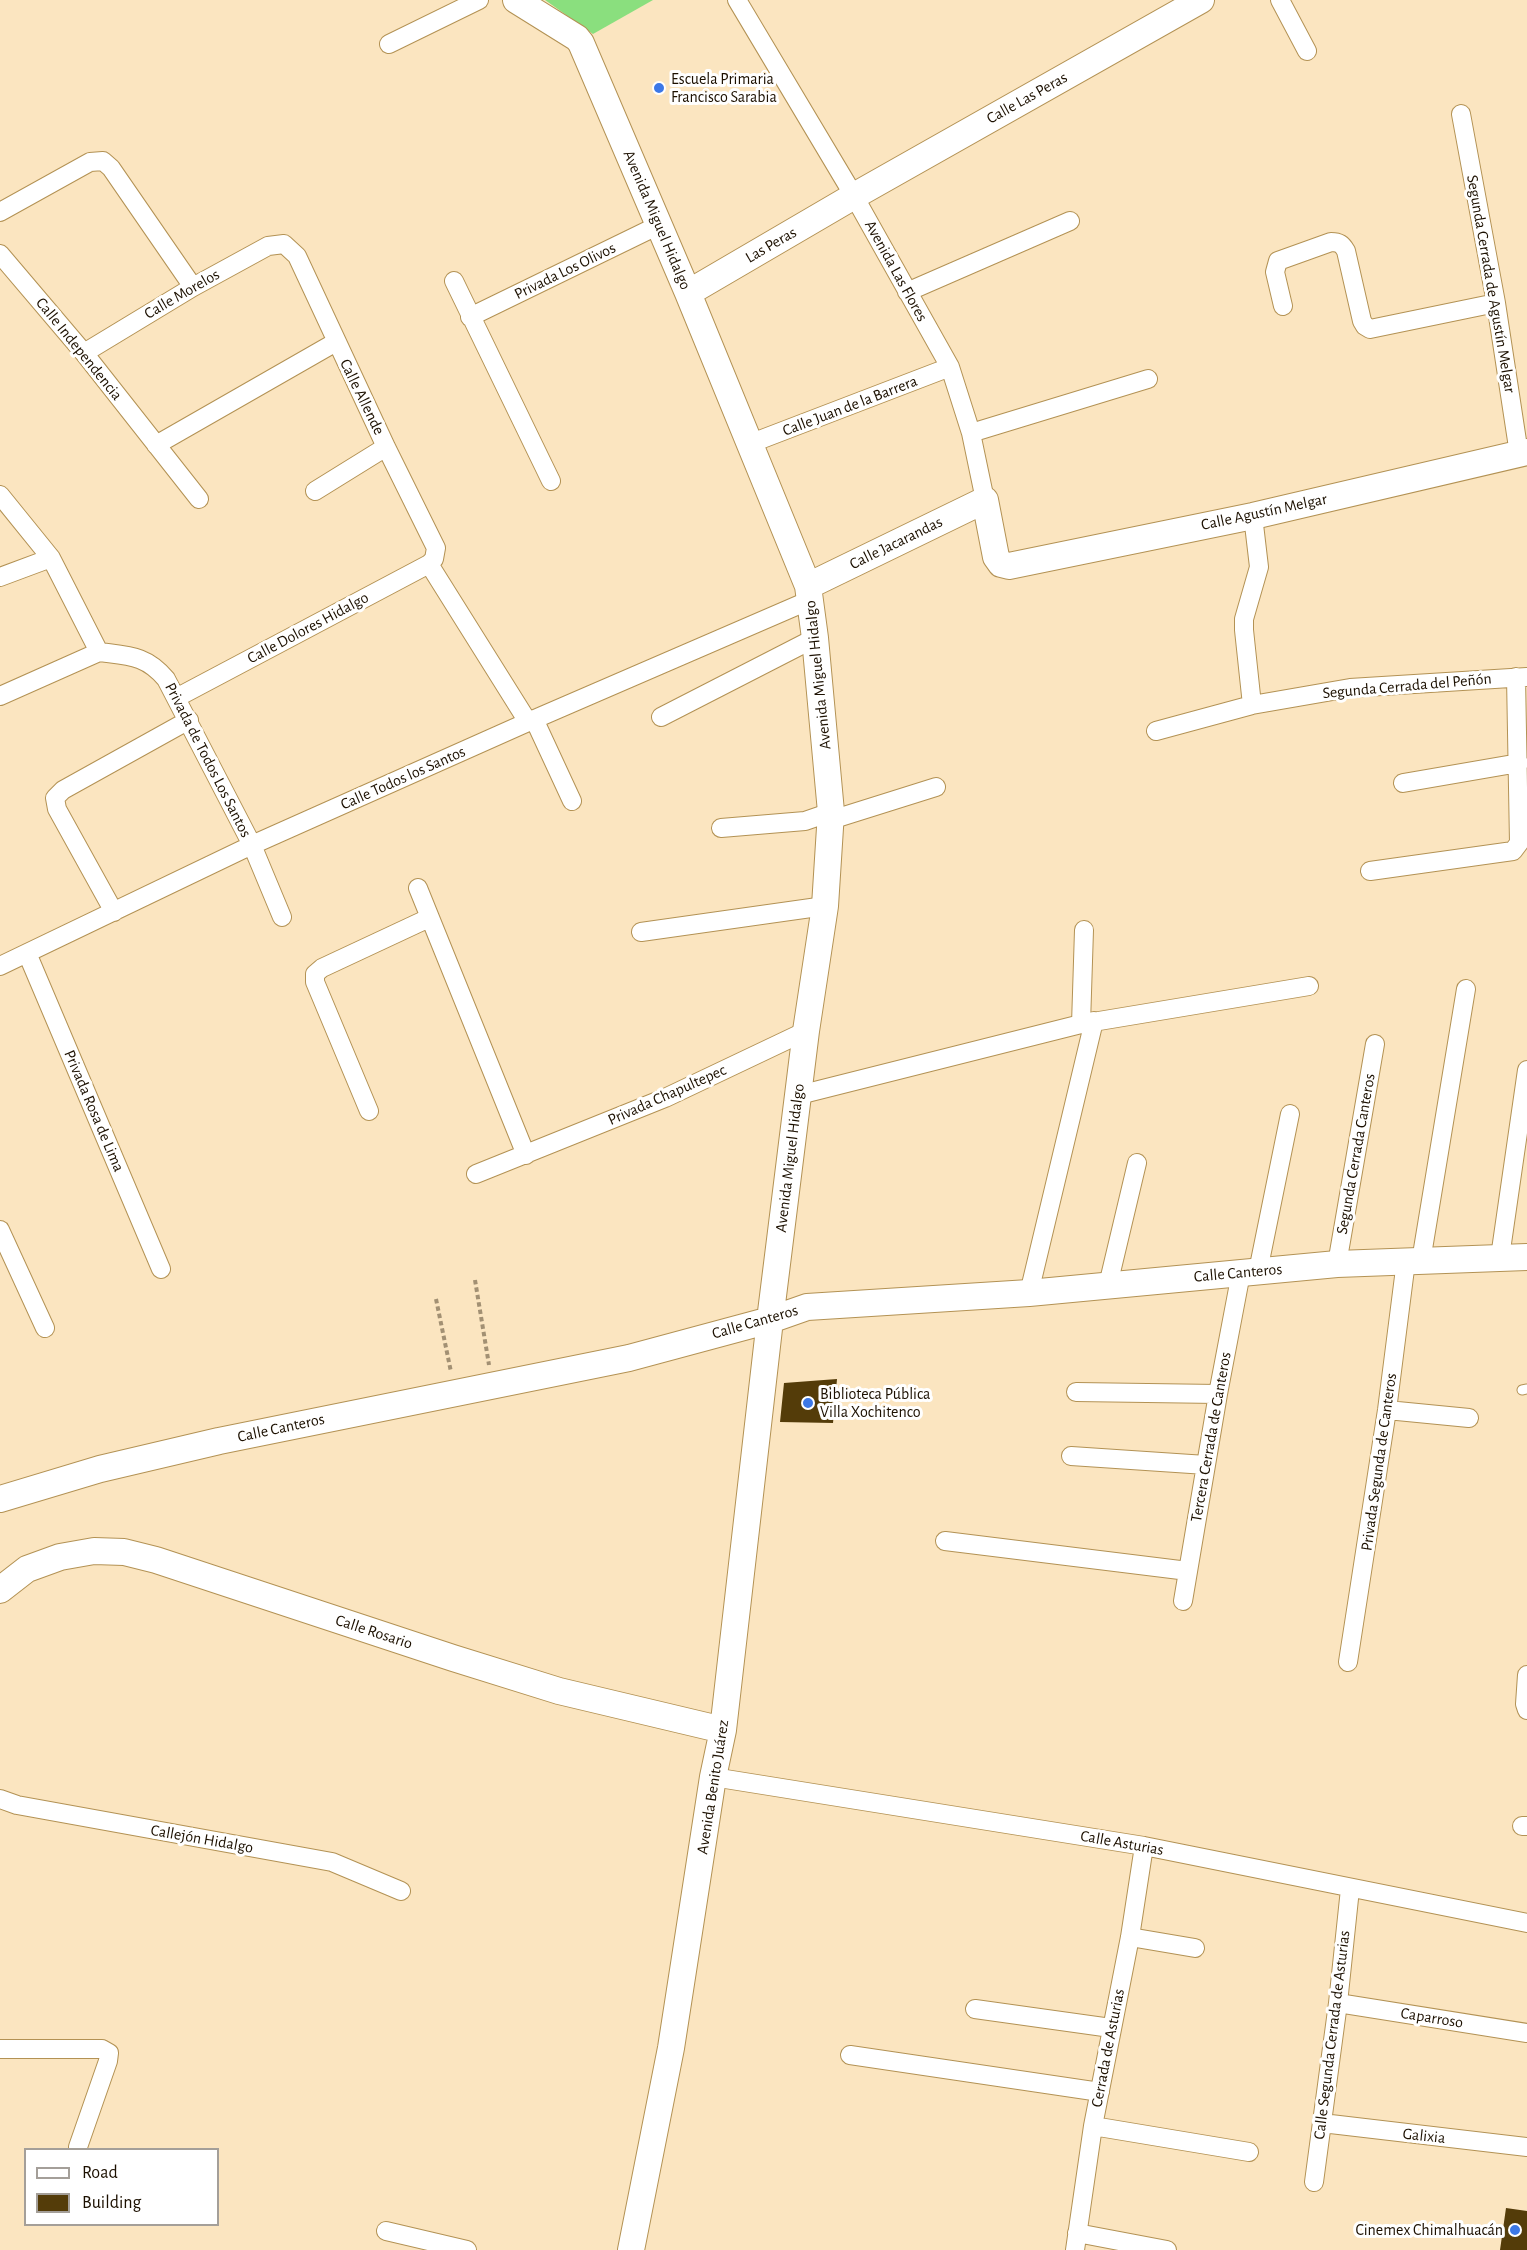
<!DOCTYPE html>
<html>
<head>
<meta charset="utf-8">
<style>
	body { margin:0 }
	#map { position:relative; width:1527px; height:2250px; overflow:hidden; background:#fbe5c0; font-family:"Alegreya Sans",sans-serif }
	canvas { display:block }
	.legend { position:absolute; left:24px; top:2148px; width:195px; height:78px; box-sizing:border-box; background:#fff; border:2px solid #a49f99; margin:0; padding:8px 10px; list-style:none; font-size:18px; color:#1c1000 }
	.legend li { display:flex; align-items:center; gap:12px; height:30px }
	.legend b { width:30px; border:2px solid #a49f99 }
</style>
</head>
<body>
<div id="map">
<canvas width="1527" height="2250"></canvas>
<ul class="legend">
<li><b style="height:8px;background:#fff"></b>Road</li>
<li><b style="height:16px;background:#543c09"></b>Building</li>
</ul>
</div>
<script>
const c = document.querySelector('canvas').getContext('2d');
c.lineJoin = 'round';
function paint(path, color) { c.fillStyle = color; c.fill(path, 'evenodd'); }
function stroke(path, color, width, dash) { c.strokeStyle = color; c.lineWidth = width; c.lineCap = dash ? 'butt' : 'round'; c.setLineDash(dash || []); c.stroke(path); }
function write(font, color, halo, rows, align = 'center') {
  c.font = font + ' "Alegreya Sans",sans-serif'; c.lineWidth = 6; c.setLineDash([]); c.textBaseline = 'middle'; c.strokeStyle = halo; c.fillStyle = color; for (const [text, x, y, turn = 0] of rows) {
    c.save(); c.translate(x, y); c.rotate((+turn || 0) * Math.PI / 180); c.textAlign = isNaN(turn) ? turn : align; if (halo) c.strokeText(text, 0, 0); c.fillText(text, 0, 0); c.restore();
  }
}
paint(new Path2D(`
	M 545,0 L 653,0 L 593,34 Z`), '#8adf7e');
paint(new Path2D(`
	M 837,1379 L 833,1423 L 780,1422 L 784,1383 Z
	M 1506,2208 L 1527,2211 L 1527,2250 L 1500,2250 Z`), '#543c09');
const lane = new Path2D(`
	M 1522,1390 L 1527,1389`);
const street = new Path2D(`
	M 737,0 L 854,196 L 950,367 L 971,433 L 985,500
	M 1280,0 L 1307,51
	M 389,44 L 479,0
	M 1461,114 L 1496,303 L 1519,454
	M 0,212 L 90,162 L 103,161 L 111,168 L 193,287
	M 0,254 L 84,353 L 199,499
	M 454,281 L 551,481
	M 907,292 L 1070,221
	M 1283,306 L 1275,272 L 1278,261 L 1331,242 C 1339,242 1342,244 1346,251 L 1362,321 L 1365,326 L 1370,329 L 1496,303
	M 470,317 L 659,225
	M 84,353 L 193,287 L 268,246 L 284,244 L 297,256 L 386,447 L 436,548 L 434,559 L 429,564 L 176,698
	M 971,433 L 1148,379
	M 749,444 L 950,367
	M 156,445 L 336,342
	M 315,491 L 386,447
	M 0,495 L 51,558 L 99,652
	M 429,564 L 528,722
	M 0,577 L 51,558
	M 99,652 C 129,656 146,655 166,679 L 252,845 L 282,917
	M 0,696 L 99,652
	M 1252,705 L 1244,630 L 1244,619 L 1259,567 L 1253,516
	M 661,717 L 815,638
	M 534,719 L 572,801
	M 1156,731 L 1252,705 L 1350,688 L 1527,677
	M 1403,783 L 1519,763
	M 831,820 L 936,787
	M 721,828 L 805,821 L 831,812
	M 1370,871 L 1513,851 L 1519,843 L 1516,677
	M 418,888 L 526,1155
	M 114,912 L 57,809 L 55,798 L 63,790 L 189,720
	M 641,932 L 825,906
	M 27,953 L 161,1269
	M 0,966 L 252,845 L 528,722 L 810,600
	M 1081,1024 L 1084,930
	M 799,1095 L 1081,1024 L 1309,986
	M 369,1111 L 315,982 L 315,974 L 322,968 L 429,918
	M 476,1174 L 665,1098 L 806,1031
	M 0,1230 L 45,1328
	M 1500,1257 L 1527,1070
	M 1421,1261 L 1466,989
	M 1337,1264 L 1375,1044
	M 1258,1271 L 1290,1114
	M 1108,1285 L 1137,1163
	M 1029,1293 L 1094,1021
	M 1076,1392 L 1218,1394
	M 1387,1410 L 1469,1418
	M 1071,1456 L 1206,1465
	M 945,1541 L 1188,1571
	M 1183,1601 L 1218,1394 L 1241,1273
	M 1348,1662 L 1387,1410 L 1406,1261
	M 1527,1675 L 1525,1704 L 1527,1710
	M 713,1777 L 1144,1846 L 1527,1923
	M 0,1799 L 17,1805 L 332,1862 L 401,1891
	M 1522,1826 L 1527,1826
	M 1130,1937 L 1195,1948
	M 1338,2003 L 1527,2033
	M 975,2009 L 1111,2028
	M 0,2049 L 102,2049 L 109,2053 L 108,2061 L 78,2147
	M 850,2055 L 1100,2092
	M 1322,2123 L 1527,2147
	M 1093,2126 L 1249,2152
	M 1314,2182 L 1338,2003 L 1350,1889
	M 386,2231 L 467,2250
	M 1077,2233 L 1167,2250
	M 1075,2250 L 1093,2126 L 1130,1937 L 1144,1846`);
const secondary = new Path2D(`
	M 516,0 L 577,38 L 581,43 L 688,293 L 808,586 L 815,638 L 831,812 L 825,906 L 806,1031 L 770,1320 L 723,1730 L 713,1777 L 671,2048 L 631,2250
	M 688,293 L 854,196 L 1201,0
	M 808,586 L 985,500 L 996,557 L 1001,564 L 1009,566 L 1253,516 L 1527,452
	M 0,1499 L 100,1469 L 219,1441 L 629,1358 L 770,1320 L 807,1307 L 1029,1293 L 1337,1264 L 1527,1257
	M 0,1590 L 27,1569 L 60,1557 L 94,1551 L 124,1552 L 156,1560 L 453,1658 L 559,1691 L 723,1730`);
stroke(lane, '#b39254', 11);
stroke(street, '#b39254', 20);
stroke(secondary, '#b39254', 28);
stroke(new Path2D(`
	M 475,1280 L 489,1365
	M 436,1299 L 451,1372`), '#a29073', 4, [4.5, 3]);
stroke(lane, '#fff', 9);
stroke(street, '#fff', 18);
stroke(secondary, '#fff', 26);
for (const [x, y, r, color] of [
	[659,88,6,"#3c78e7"],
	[808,1403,6,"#3c78e7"],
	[1515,2230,6,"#3c78e7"]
]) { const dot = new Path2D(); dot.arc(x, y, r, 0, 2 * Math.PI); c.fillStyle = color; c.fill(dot); stroke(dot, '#fff', 2); }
write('16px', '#1c1000', '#fff', [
	["Escuela Primaria",671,79],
	["Francisco Sarabia",671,97],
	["Biblioteca Pública",820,1394],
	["Villa Xochitenco",820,1412],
	["Cinemex Chimalhuacán",1503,2230,"right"]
], 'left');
write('16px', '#1c1000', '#fff', [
	["Calle Las Peras",1027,98,-29],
	["Avenida Miguel Hidalgo",657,220,67],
	["Las Peras",771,245,-30],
	["Privada Los Olivos",565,271,-26],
	["Avenida Las Flores",896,271,61],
	["Segunda Cerrada de Agustín Melgar",1491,284,80],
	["Calle Morelos",182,294,-30],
	["Calle Independencia",79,349,51],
	["Calle Allende",362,397,64],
	["Calle Juan de la Barrera",850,406,-21],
	["Calle Agustín Melgar",1264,512,-12],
	["Calle Jacarandas",896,543,-26],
	["Calle Dolores Hidalgo",308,628,-28],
	["Avenida Miguel Hidalgo",818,675,-96],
	["Segunda Cerrada del Peñón",1407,686,-5],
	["Privada de Todos Los Santos",208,760,63],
	["Calle Todos los Santos",403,778,-24],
	["Privada Chapultepec",667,1095,-24],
	["Privada Rosa de Lima",94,1111,67],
	["Segunda Cerrada Canteros",1356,1154,-80],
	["Avenida Miguel Hidalgo",790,1158,-83],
	["Calle Canteros",1238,1273,-5],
	["Calle Canteros",755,1322,-16],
	["Calle Canteros",281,1428,-12],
	["Tercera Cerrada de Canteros",1211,1437,-80],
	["Privada Segunda de Canteros",1379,1462,-82],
	["Calle Rosario",374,1632,18],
	["Avenida Benito Juárez",713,1787,-81],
	["Callejón Hidalgo",202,1839,10],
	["Calle Asturias",1122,1843,10],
	["Caparroso",1432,2018,9],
	["Calle Segunda Cerrada de Asturias",1332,2035,-83],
	["Cerrada de Asturias",1108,2048,-79],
	["Galixia",1424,2136,6]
]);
</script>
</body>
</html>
